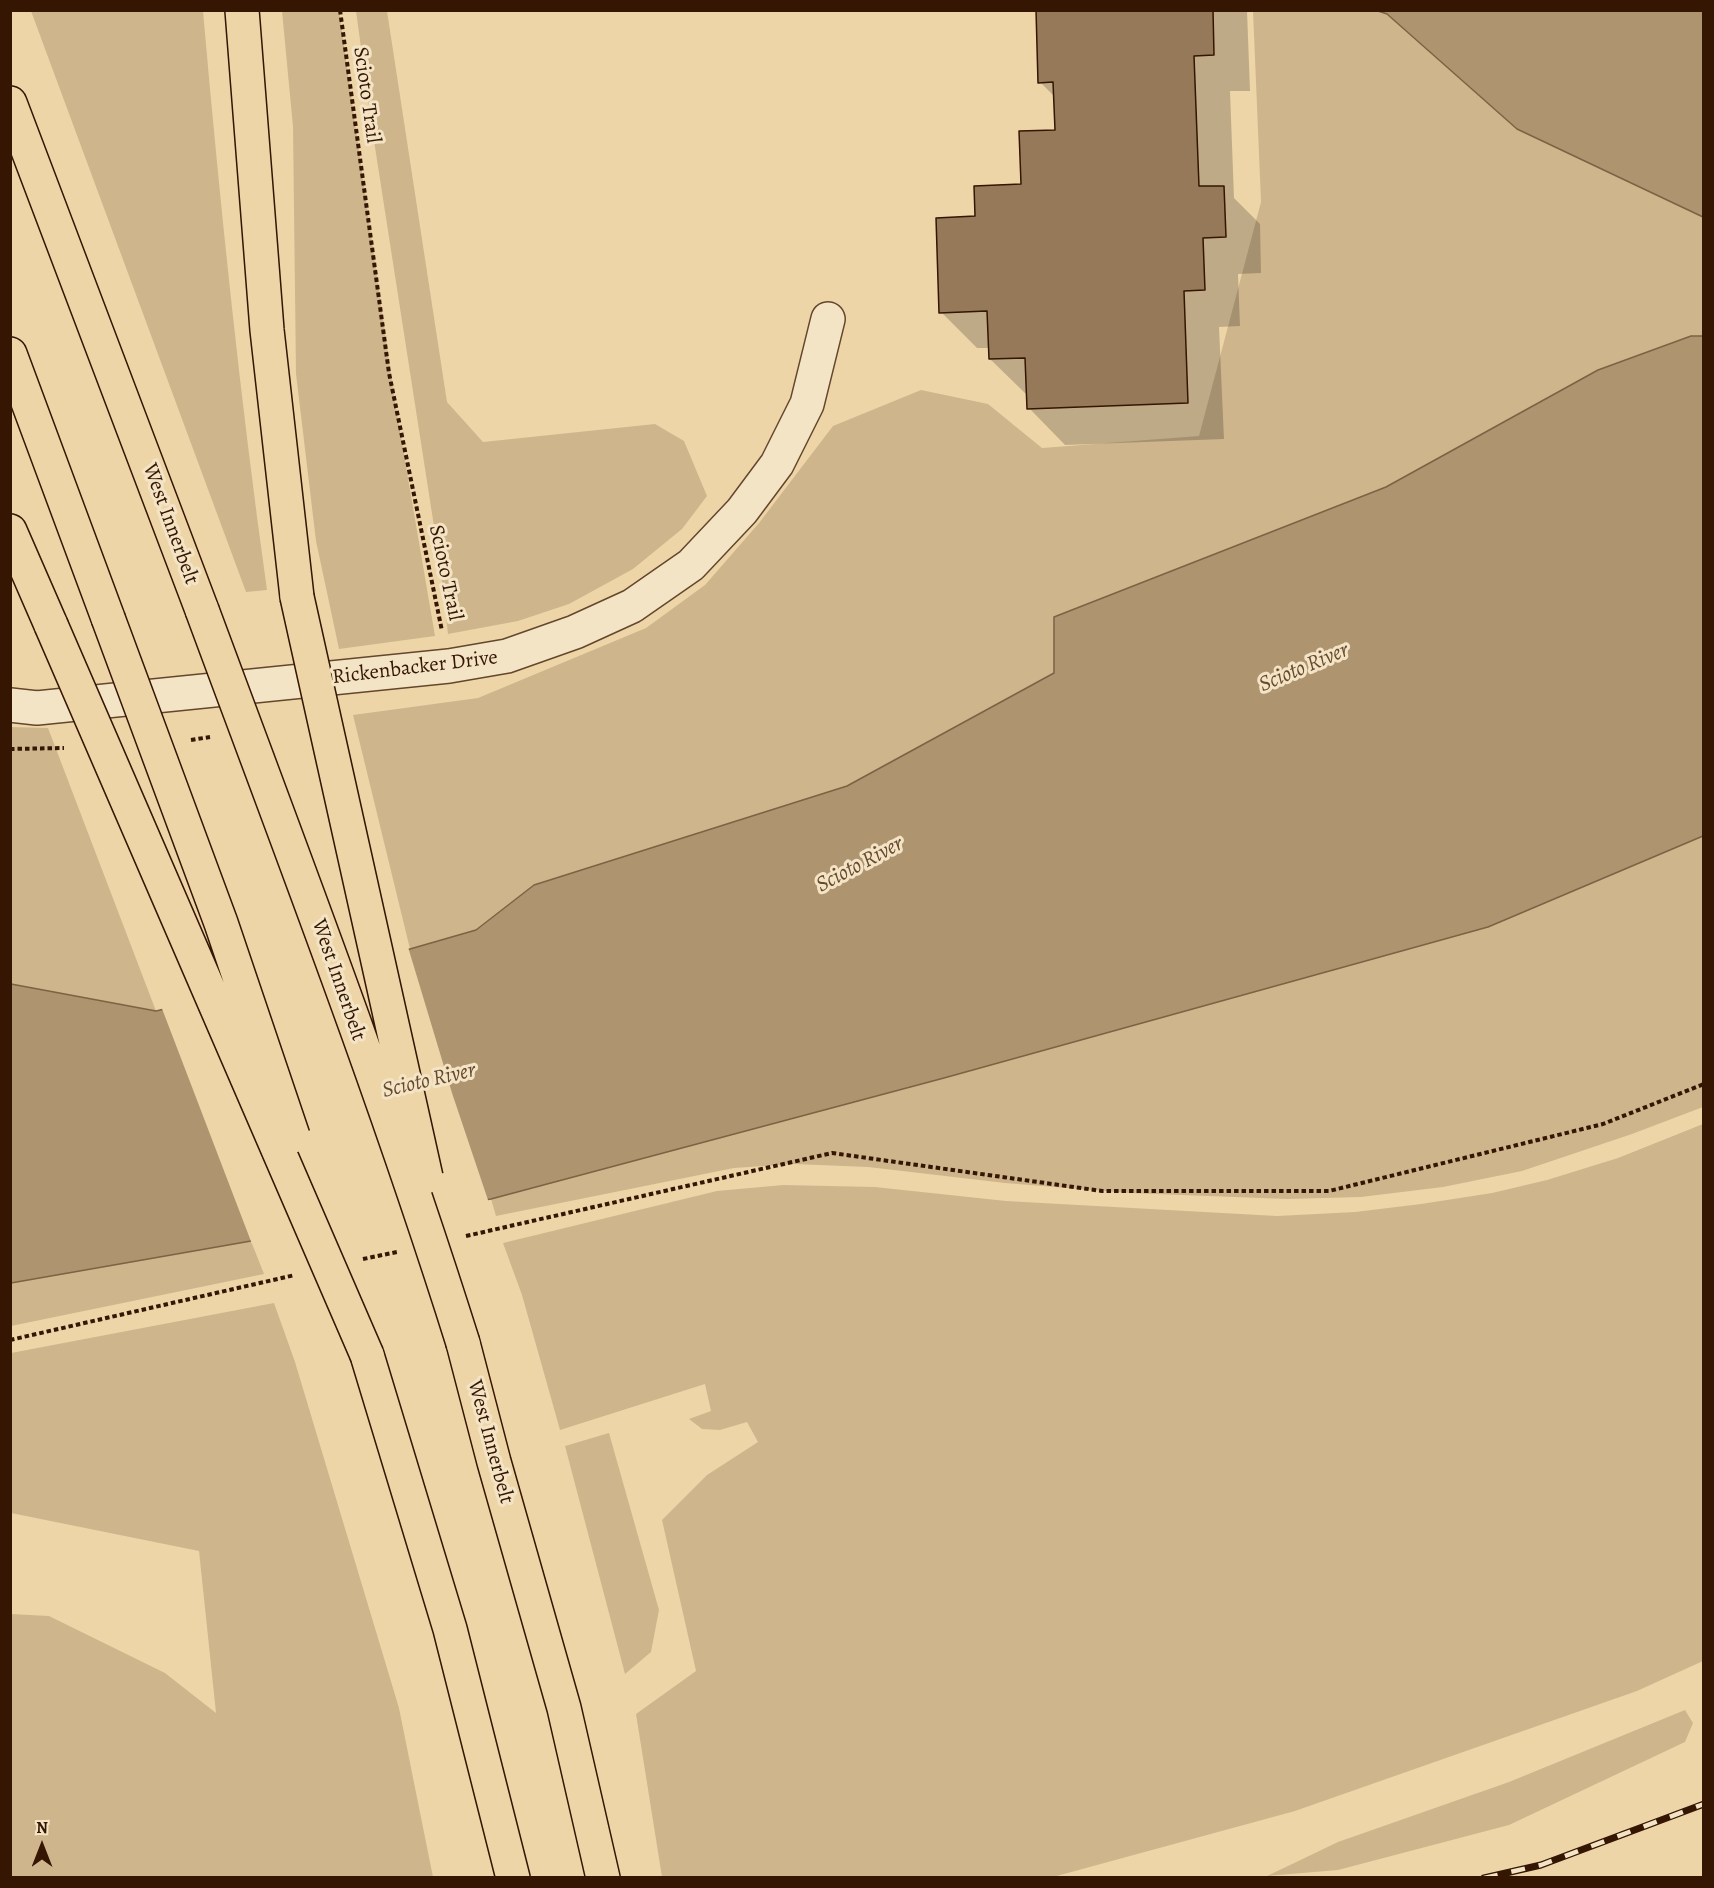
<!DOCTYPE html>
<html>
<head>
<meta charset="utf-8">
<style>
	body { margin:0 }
	#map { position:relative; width:1714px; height:1888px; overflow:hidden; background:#eed5a8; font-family:Alegreya,serif }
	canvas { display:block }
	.frame { position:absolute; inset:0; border:12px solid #351602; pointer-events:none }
	.north { position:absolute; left:12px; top:1816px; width:60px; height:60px; -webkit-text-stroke:4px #f4e4c6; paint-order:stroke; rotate:0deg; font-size:16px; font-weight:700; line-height:24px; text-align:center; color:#351602 }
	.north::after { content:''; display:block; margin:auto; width:21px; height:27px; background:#351602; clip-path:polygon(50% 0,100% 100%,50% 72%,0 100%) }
</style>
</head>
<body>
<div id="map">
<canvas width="1714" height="1888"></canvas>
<div class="frame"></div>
<div class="north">N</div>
</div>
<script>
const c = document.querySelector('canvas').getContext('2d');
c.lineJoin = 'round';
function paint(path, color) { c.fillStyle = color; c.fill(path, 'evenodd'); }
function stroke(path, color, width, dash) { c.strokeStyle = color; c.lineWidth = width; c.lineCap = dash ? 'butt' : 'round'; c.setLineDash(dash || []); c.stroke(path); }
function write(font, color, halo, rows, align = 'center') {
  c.font = font + ' Alegreya,serif'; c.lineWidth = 6; c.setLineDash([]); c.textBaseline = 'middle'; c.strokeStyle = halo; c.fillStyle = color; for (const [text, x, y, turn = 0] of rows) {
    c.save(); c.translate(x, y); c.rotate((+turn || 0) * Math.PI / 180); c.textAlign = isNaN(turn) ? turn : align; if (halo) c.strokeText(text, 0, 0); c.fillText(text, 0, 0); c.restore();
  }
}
paint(new Path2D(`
	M 1378,10 L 1387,14 L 1517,129 L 1703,217 L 1703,336 L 1691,336 L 1598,370 L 1054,673 L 847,786 L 534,885 L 476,930 L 410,949 L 353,715 L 478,698 L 646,628 L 705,585 L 759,523 L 833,426 L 921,390 L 988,404 L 1042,448 L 1199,436 L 1261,202 L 1253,11 Z
	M 31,11 L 203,11 C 220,204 240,397 267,590 L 246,592 Z
	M 282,11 L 339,11 L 394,396 L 435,636 L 339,649 L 316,541 L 296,374 L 293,127 Z
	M 356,11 L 387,11 L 447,402 L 483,442 L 655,424 L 684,441 L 707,496 L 682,529 L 633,569 L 569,604 L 518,621 L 448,634 L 440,565 L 372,128 Z
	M 10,727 L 48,728 L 156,1011 L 11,984 Z
	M 1703,836 L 1703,1107 L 1632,1134 L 1522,1171 L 1443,1187 L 1361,1197 L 1287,1199 L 1129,1193 L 1005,1183 L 868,1167 L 794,1164 L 734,1168 L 496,1216 L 491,1199 L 944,1077 L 1488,927 Z
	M 1703,1124 L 1703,1661 L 1637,1691 L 1295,1811 L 1053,1877 L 662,1877 L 636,1714 L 696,1671 L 662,1520 L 707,1475 L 758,1442 L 747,1422 L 720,1430 L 702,1429 L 689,1419 L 711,1411 L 705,1384 L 560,1430 L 522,1295 L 503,1243 L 717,1191 L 783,1185 L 875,1187 L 1006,1201 L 1277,1216 L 1355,1212 L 1421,1204 L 1492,1193 L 1547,1180 L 1618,1158 Z
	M 251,1241 L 264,1274 L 11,1326 L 11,1283 Z
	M 274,1303 L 295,1362 L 399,1708 L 433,1877 L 11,1877 L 11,1614 L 49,1616 L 165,1673 L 216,1713 L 199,1551 L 11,1513 L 11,1353 Z
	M 609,1433 L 659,1610 L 651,1652 L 625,1674 L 565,1446 Z
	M 1685,1710 L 1693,1723 L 1685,1742 L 1509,1825 L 1338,1870 L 1267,1876 L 1338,1842 L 1509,1782 Z`), '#cfb58c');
const water = new Path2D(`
	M 1378,11 L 1703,11 L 1703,217 L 1517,129 L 1387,14 Z
	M 1691,336 L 1703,336 L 1703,836 L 1488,927 L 944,1078 L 491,1199 L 11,1283 L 11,984 L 156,1011 L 410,949 L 476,930 L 534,885 L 847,786 L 1054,673 L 1054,617 L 1386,487 L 1598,370 Z`);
paint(water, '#af9470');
stroke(water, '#7e6244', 1.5);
paint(new Path2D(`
	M 408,947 L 452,1093 L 489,1203 L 252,1244 L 161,1006 Z`), '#eed5a8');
paint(new Path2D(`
	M 1037,10 L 1247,10 L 1250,91 L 1230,91 L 1234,198 L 1260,224 L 1261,273 L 1238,274 L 1240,326 L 1219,327 L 1224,439 L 1065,445 L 1029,408 L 1027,395 L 990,359 L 990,348 L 977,348 L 941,312 L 977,218 L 1022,186 L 1056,131 L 1055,97 L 1040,82 Z`), '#0003');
const building = new Path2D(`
	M 1036,10 L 1213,10 L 1214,55 L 1194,56 L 1199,186 L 1224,186 L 1226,237 L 1203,238 L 1205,290 L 1184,291 L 1188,403 L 1027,409 L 1025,358 L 989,359 L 987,311 L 939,313 L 936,218 L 975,216 L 974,186 L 1021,184 L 1019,131 L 1055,130 L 1053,82 L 1038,83 Z`);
paint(building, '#957958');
stroke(building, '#351602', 1.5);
const minor = new Path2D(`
	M 10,705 L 37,708 L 449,666 L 507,656 L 575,632 L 632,606 L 691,565 L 742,511 L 777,464 L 807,404 L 828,319`);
const motorway = new Path2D(`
	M 242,10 L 267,330 L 297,597
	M 10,103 L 202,610
	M 10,354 L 108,618
	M 10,531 L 51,625
	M 463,1343 L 494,1462 L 564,1708 L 603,1878
	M 367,1355 L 450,1629 L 513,1878`);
stroke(minor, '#63462c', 36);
stroke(motorway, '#351602', 36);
stroke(new Path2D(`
	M 340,10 L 389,373 L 442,631
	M 191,740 L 210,737
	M 10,749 L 64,748
	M 466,1236 L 832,1153 L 1102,1191 L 1329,1191 L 1603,1124 L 1704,1084
	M 363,1259 L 397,1252
	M 10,1340 L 295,1275`), '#351602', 4, [4.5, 3]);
stroke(minor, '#f4e4c6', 33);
stroke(motorway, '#eed5a8', 33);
const rail = new Path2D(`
	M 1484,1878 L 1541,1865 L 1704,1804`);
stroke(rail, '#351602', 7);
stroke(rail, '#f4e4c6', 4.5, [14]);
const motorwayBridge = new Path2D(`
	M 297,597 L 426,1177
	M 202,610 C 292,853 385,1095 463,1343
	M 108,618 L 221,923 L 293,1136
	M 51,625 L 367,1355`);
stroke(motorwayBridge, '#351602', 36, []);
stroke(motorwayBridge, '#eed5a8', 33);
write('21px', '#351602', '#f4e4c6', [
	["Scioto Trail",366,95,82],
	["West Innerbelt",170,524,70],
	["Scioto Trail",445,573,78],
	["Rickenbacker Drive",415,668,-7],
	["West Innerbelt",338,980,71],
	["West Innerbelt",490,1442,75]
]);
write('italic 22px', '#66482e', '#f4e4c6', [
	["Scioto River",1304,668,-23],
	["Scioto River",860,865,-28],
	["Scioto River",429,1081,-13]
]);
</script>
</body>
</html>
